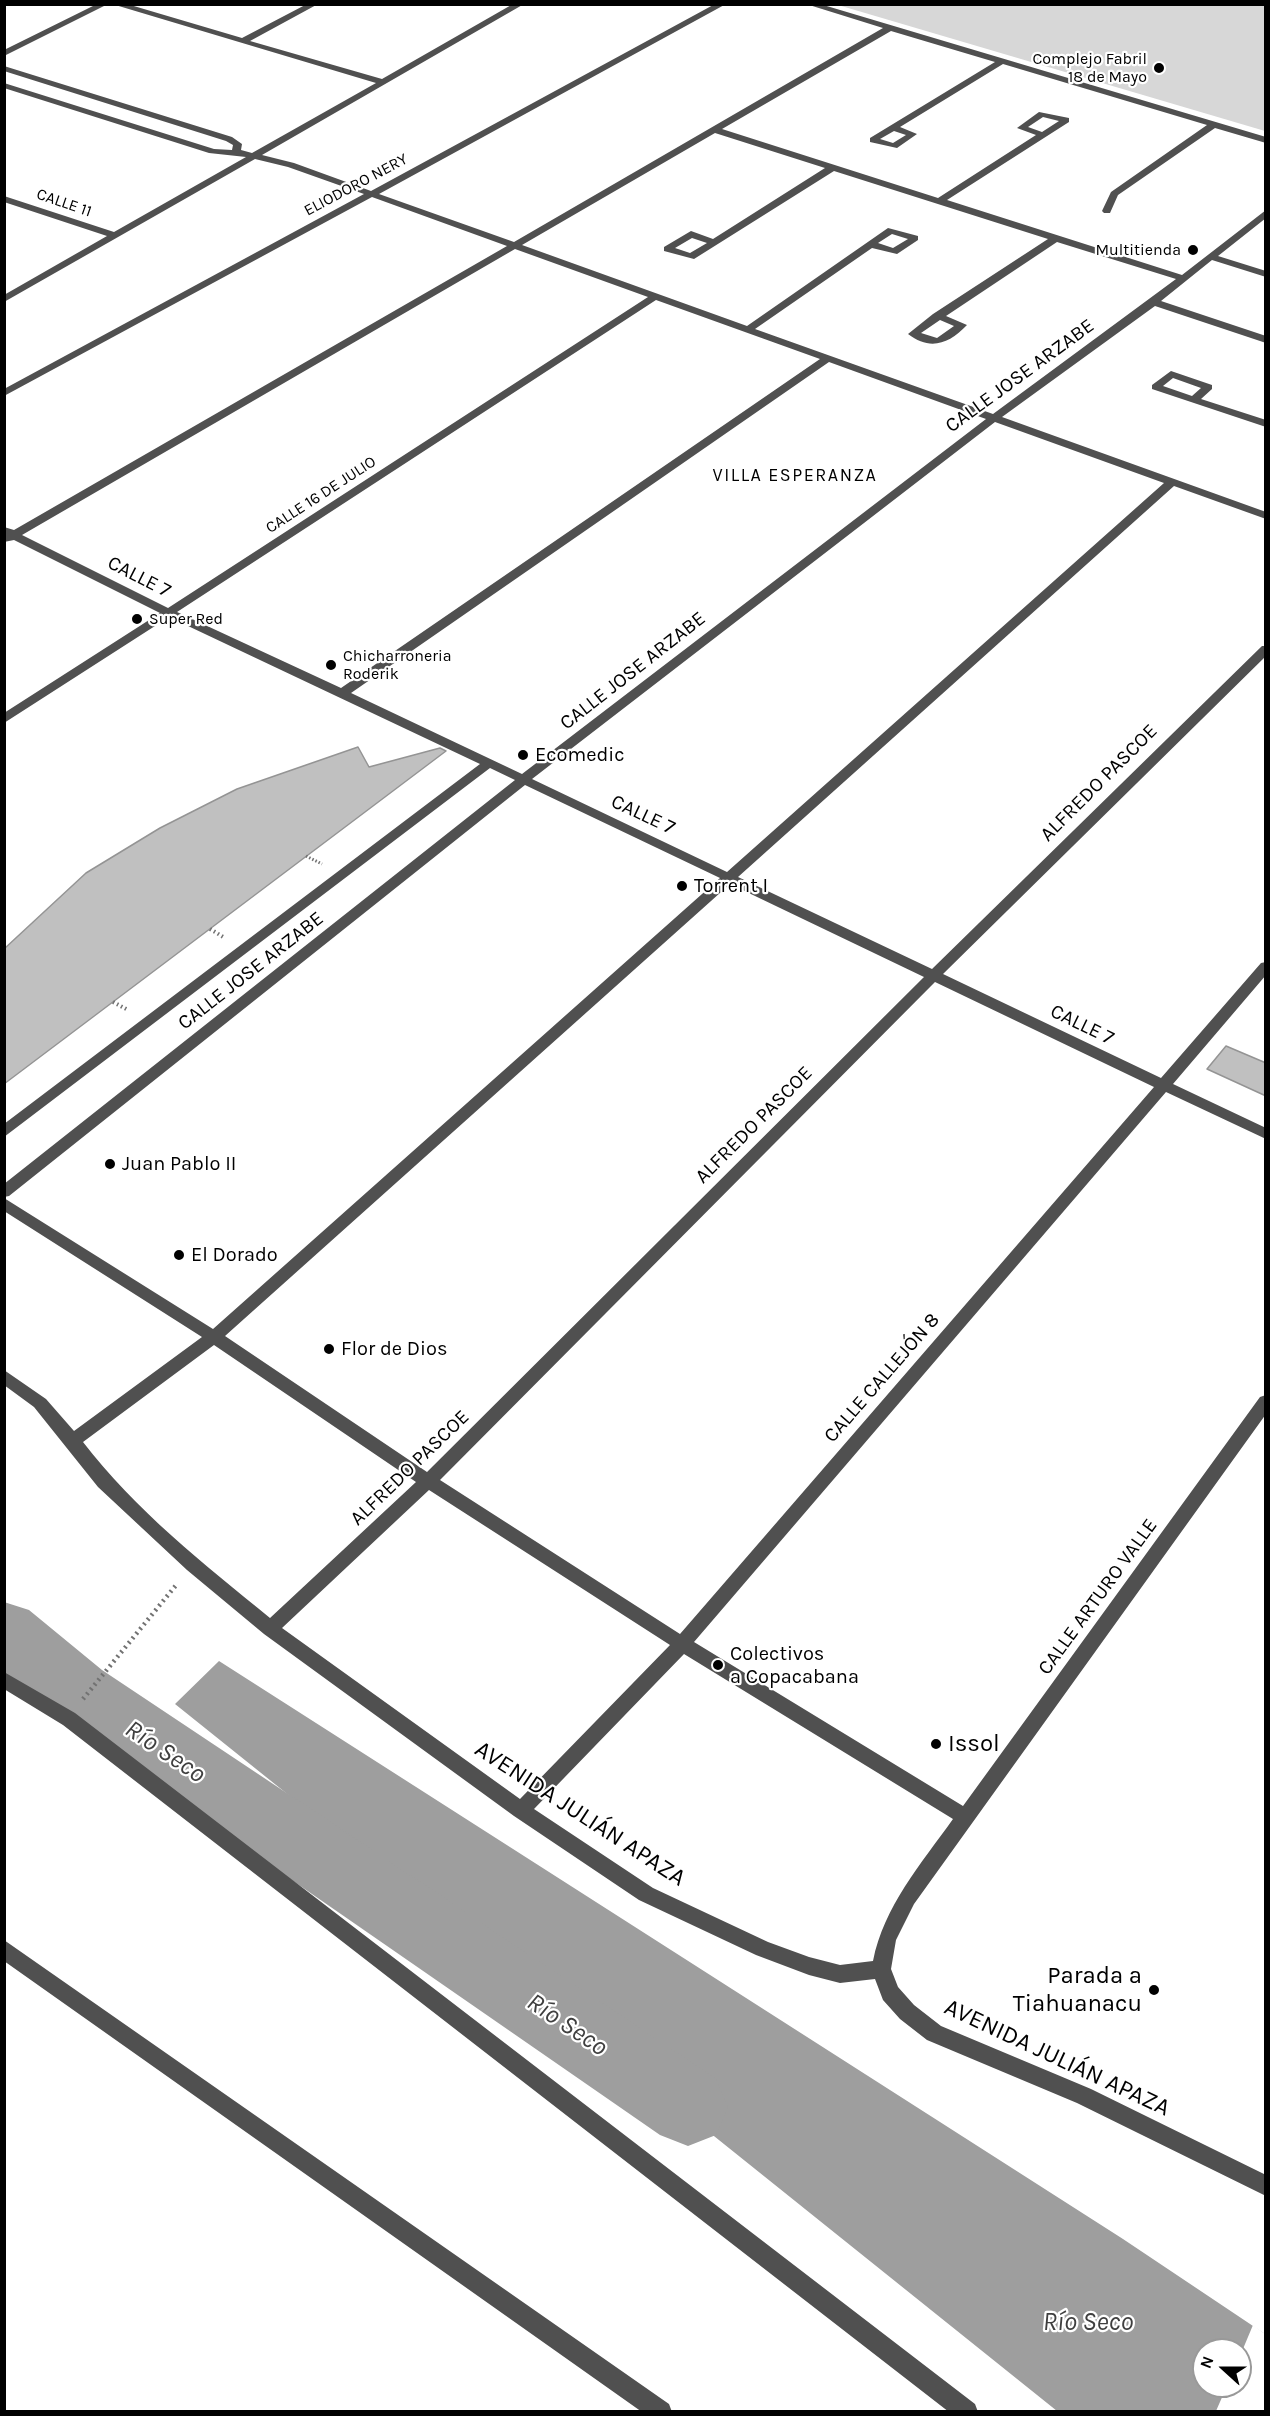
<!DOCTYPE html>
<html>
<head>
<meta charset="utf-8">
<style>
	body { margin:0 }
	#map { position:relative; width:1270px; height:2416px; overflow:hidden; background:#fff; font-family:Karla,sans-serif }
	canvas { display:block }
	.frame { position:absolute; inset:0; border:6px solid #000; pointer-events:none }
	.north { position:absolute; left:1192px; top:2338px; width:60px; height:60px; box-sizing:border-box; background:#fff; border:2px solid #999; border-radius:50%; rotate:291deg; font-size:16px; font-weight:700; line-height:24px; text-align:center; color:#000 }
	.north::after { content:''; display:block; margin:auto; width:21px; height:27px; background:#000; clip-path:polygon(50% 0,100% 100%,50% 72%,0 100%) }
</style>
</head>
<body>
<div id="map">
<canvas width="1270" height="2416"></canvas>
<div class="frame"></div>
<div class="north">N</div>
</div>
<script>
const c = document.querySelector('canvas').getContext('2d');
c.lineJoin = 'round';
function paint(path, color) { c.fillStyle = color; c.fill(path, 'evenodd'); }
function stroke(path, color, width, dash) { c.strokeStyle = color; c.lineWidth = width; c.lineCap = dash ? 'butt' : 'round'; c.setLineDash(dash || []); c.stroke(path); }
function write(font, color, halo, rows, align = 'center') {
  c.font = font + ' Karla,sans-serif'; c.lineWidth = 4.5; c.setLineDash([]); c.textBaseline = 'middle'; c.strokeStyle = halo; c.fillStyle = color; for (const [text, x, y, turn = 0] of rows) {
    c.save(); c.translate(x, y); c.rotate((+turn || 0) * Math.PI / 180); c.textAlign = isNaN(turn) ? turn : align; if (halo) c.strokeText(text, 0, 0); c.fillText(text, 0, 0); c.restore();
  }
}
paint(new Path2D(`
	M 838,5 L 1265,5 L 1265,131 Z`), '#d7d7d7');
paint(new Path2D(`
	M 219,1661 L 1123,2239 L 1265,2334 L 1265,2411 L 1057,2411 L 175,1704 ZM 1204,2350 L 1240,2350 L 1240,2386 L 1204,2386 Z`), '#9e9e9e');
paint(new Path2D(`
	M 1253,2325 L 1265,2334 L 1265,2411 L 1216,2411 L 1227,2386 L 1240,2386 L 1240,2356 Z`), '#fff');
paint(new Path2D(`
	M 4,1602 L 29,1610 L 102,1670 L 716,2079 L 728,2107 L 716,2135 L 688,2146 L 660,2135 L 52,1714 L 4,1673 Z`), '#9e9e9e');
const building = new Path2D(`
	M 358,747 L 369,767 L 440,748 L 446,751 L 4,1084 L 4,949 L 86,873 L 160,828 L 237,789 Z
	M 1226,1046 L 1266,1063 L 1266,1096 L 1207,1069 Z`);
paint(building, '#c0c0c0');
stroke(building, '#949494', 1.5);
stroke(new Path2D(`
	M 306,856 L 322,864`), '#727272', 3, [1.5, 2]);
stroke(new Path2D(`
	M 210,929 L 225,938
	M 113,1002 L 128,1010`), '#727272', 4, [1.5, 3]);
stroke(new Path2D(`
	M 83,1699 L 177,1584`), '#727272', 4.5, [2, 4]);
paint(new Path2D(`
	M 97,4 L 108,4 L 4,56 L 4,50 Z
	M 112,4 L 127,4 L 242,38 L 307,4 L 318,4 L 250,41 L 382,79 L 513,4 L 524,4 L 262,155 L 294,163 L 371,191 L 715,4 L 726,4 L 379,194 L 514,242 L 883,28 L 806,4 L 820,4 L 1266,137 L 1266,143 L 1215,128 L 1118,195 L 1110,213 L 1104,213 L 1102,211 L 1111,192 L 1207,125 L 1003,64 L 900,127 L 917,134 L 897,148 L 870,142 L 870,138 L 995,62 L 891,31 L 722,129 L 938,198 L 1036,135 L 1017,128 L 1039,112 L 1069,118 L 1069,122 L 947,200 L 1182,275 L 1266,210 L 1266,218 L 1218,256 L 1266,271 L 1266,277 L 1212,260 L 1161,301 L 1266,336 L 1266,343 L 1155,306 L 1002,417 L 1266,512 L 1266,519 L 1174,486 L 738,877 L 932,969 L 1262,646 L 1266,646 L 1266,656 L 943,974 L 1161,1078 L 1261,963 L 1266,962 L 1266,975 L 1173,1084 L 1266,1128 L 1266,1139 L 1166,1092 L 694,1642 L 963,1806 L 1260,1397 L 1266,1395 L 1266,1414 L 914,1904 L 896,1940 L 891,1969 L 898,1987 L 914,2005 L 941,2026 L 1091,2089 L 1266,2175 L 1266,2196 L 1077,2103 L 927,2040 L 900,2019 L 883,2000 L 875,1979 L 840,1983 L 809,1975 L 756,1955 L 639,1900 L 514,1816 L 264,1634 L 187,1570 L 98,1487 L 34,1407 L 4,1385 L 4,1370 L 46,1399 L 74,1431 L 202,1337 L 4,1211 L 4,1198 L 213,1329 L 720,878 L 525,785 L 9,1196 L 4,1197 L 4,1184 L 515,780 L 490,768 L 4,1137 L 4,1124 L 480,764 L 169,617 L 4,723 L 4,713 L 160,613 L 14,540 L 4,542 L 4,527 L 14,530 L 507,246 L 372,197 L 4,396 L 4,389 L 364,194 L 288,167 L 255,159 L 4,302 L 4,295 L 107,236 L 4,202 L 4,196 L 114,232 L 246,157 L 209,153 L 4,88 L 4,83 L 214,149 L 232,150 L 233,145 L 226,141 L 4,71 L 4,66 L 232,137 L 242,144 L 241,150 L 252,153 L 376,83 ZM 1043,117 L 1059,121 L 1042,132 L 1028,127 ZM 894,131 L 906,135 L 893,143 L 880,139 ZM 715,133 L 825,168 L 713,239 L 691,231 L 664,247 L 664,251 L 694,259 L 834,171 L 1048,239 L 933,314 L 908,334 C 930,351 949,344 967,325 L 946,316 L 1057,242 L 1176,279 L 993,414 L 755,329 L 872,248 L 897,254 L 918,240 L 918,236 L 888,228 L 747,326 L 522,245 ZM 892,234 L 908,239 L 893,248 L 878,243 ZM 692,238 L 707,243 L 690,253 L 675,248 ZM 515,249 L 648,297 L 168,608 L 22,535 ZM 656,300 L 820,359 L 341,688 L 177,612 ZM 940,320 L 954,326 L 937,338 L 921,333 ZM 829,362 L 986,419 L 522,774 L 351,693 ZM 995,422 L 1164,483 L 727,872 L 532,779 ZM 730,884 L 924,977 L 427,1472 L 225,1336 ZM 935,982 L 1154,1087 L 680,1634 L 440,1480 ZM 214,1345 L 416,1482 L 270,1618 C 204,1564 135,1510 83,1442 ZM 429,1490 L 670,1645 L 520,1799 L 282,1628 ZM 684,1654 L 953,1819 C 921,1864 884,1906 873,1961 L 840,1965 L 809,1957 L 768,1942 L 653,1888 L 534,1809 Z
	M 1171,371 L 1212,385 L 1212,389 L 1201,399 L 1266,420 L 1266,427 L 1152,389 L 1152,385 ZM 1173,378 L 1201,388 L 1192,396 L 1163,386 Z
	M 4,1672 L 75,1713 L 975,2404 L 978,2412 L 949,2412 L 63,1725 L 4,1689 Z
	M 4,1940 L 669,2404 L 672,2412 L 642,2412 L 4,1961 Z`), '#505050');
for (const [x, y, r, color] of [
	[1159,68,6,"#000"],
	[1193,250,6,"#000"],
	[137,619,6,"#000"],
	[331,665,6,"#000"],
	[523,755,6,"#000"],
	[682,886,6,"#000"],
	[110,1164,6,"#000"],
	[179,1255,6,"#000"],
	[329,1349,6,"#000"],
	[718,1665,6,"#000"],
	[936,1744,6,"#000"],
	[1154,1990,6,"#000"]
]) { const dot = new Path2D(); dot.arc(x, y, r, 0, 2 * Math.PI); c.fillStyle = color; c.fill(dot); stroke(dot, '#fff', 2); }
write('16px', '#000', '#fff', [
	["Complejo Fabril",1147,59],
	["18 de Mayo",1147,77],
	["Multitienda",1181,250],
	["Super Red",149,619,"left"],
	["Chicharroneria",343,656,"left"],
	["Roderik",343,674,"left"]
], 'right');
write('16px', '#000', '#fff', [
	["ELIODORO NERY",356,185,-28],
	["CALLE 11",64,203,19],
	["CALLE 16 DE JULIO",321,495,-33]
]);
c.letterSpacing = '1.5px';
write('18px', '#000', '#fff', [
	["VILLA ESPERANZA",795,476]
]);
c.letterSpacing = '0px';
write('20px', '#000', '#fff', [
	["CALLE JOSE ARZABE",1020,376,-36],
	["CALLE 7",139,577,27],
	["CALLE JOSE ARZABE",633,671,-38],
	["ALFREDO PASCOE",1099,783,-45],
	["CALLE 7",643,815,25],
	["CALLE JOSE ARZABE",251,971,-38],
	["CALLE 7",1082,1025,26],
	["ALFREDO PASCOE",754,1125,-45],
	["CALLE CALLEJÓN 8",882,1378,-49],
	["ALFREDO PASCOE",410,1468,-44],
	["CALLE ARTURO VALLE",1098,1597,-54]
]);
write('20px', '#000', '#fff', [
	["Ecomedic",535,755],
	["Torrent I",694,886],
	["Juan Pablo II",122,1164],
	["El Dorado",191,1255],
	["Flor de Dios",341,1349],
	["Colectivos",730,1654],
	["a Copacabana",730,1677]
], 'left');
write('24px', '#000', '#fff', [
	["Issol",948,1744],
	["Parada a",1142,1976,"right"],
	["Tiahuanacu",1142,2004,"right"]
], 'left');
write('24px', '#000', '#fff', [
	["AVENIDA JULIÁN APAZA",580,1814,33],
	["AVENIDA JULIÁN APAZA",1057,2058,25]
]);
write('italic 26px', '#3f3f3f', '#fff', [
	["Río Seco",165,1752,34],
	["Río Seco",567,2025,34],
	["Río Seco",1088,2323]
]);
</script>
</body>
</html>
